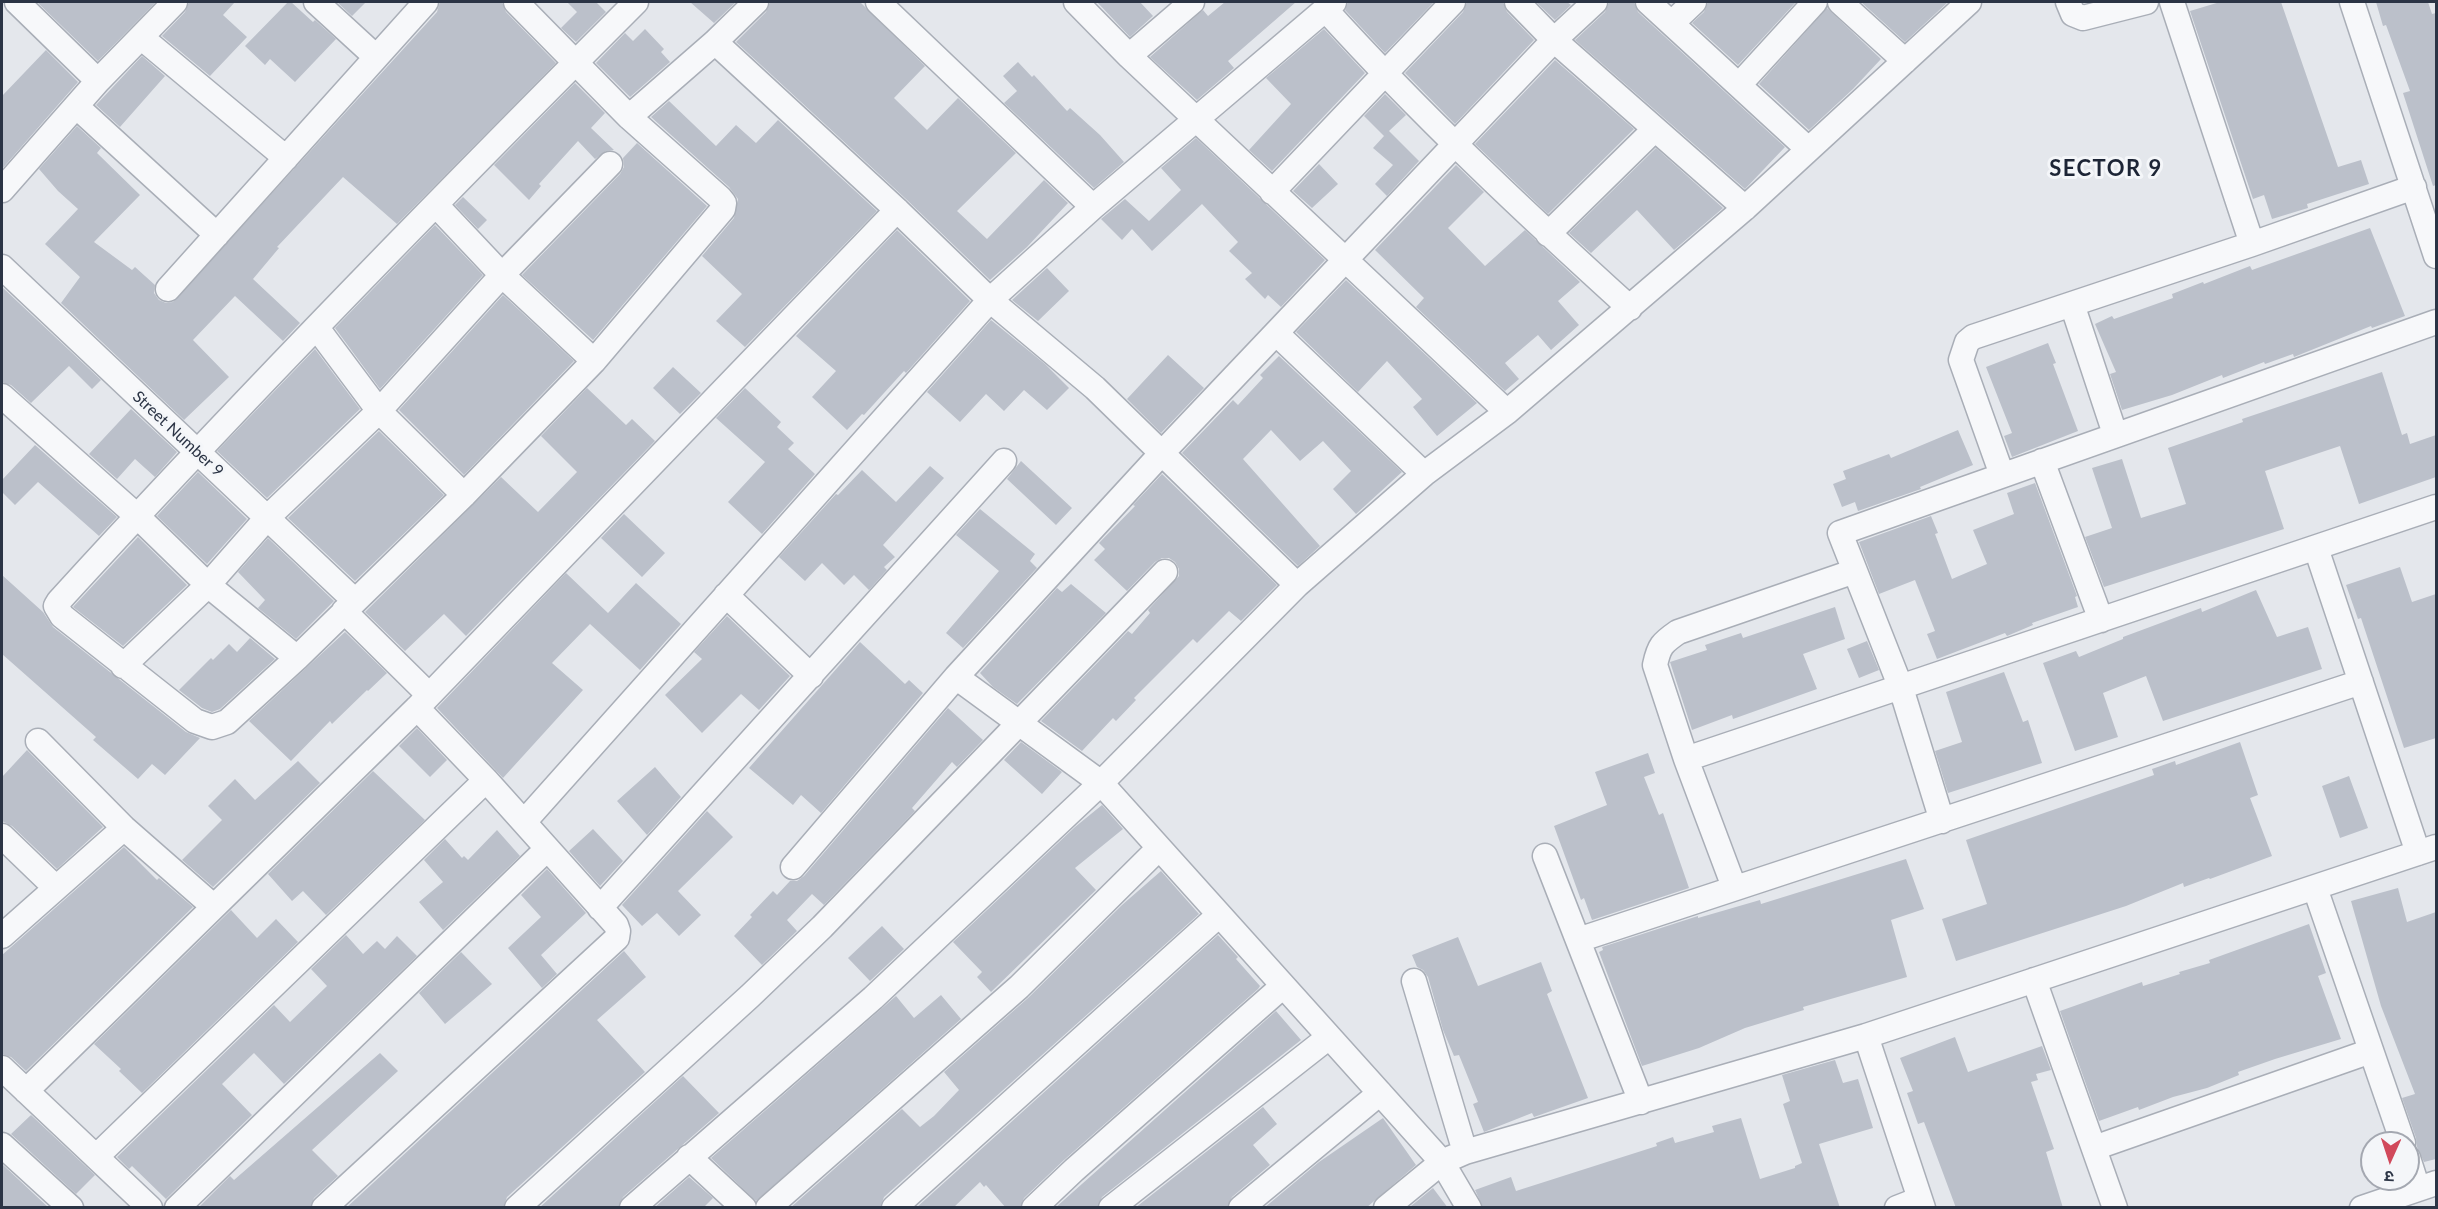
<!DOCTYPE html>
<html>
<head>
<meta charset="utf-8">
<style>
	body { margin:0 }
	#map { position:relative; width:2438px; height:1209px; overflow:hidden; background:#e4e7ec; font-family:Lato,"Noto Sans Devanagari",sans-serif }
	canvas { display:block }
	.frame { position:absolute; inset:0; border:3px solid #2b3445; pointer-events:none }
	.north { position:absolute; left:2360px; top:1131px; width:60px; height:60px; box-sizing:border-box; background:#f4f6f9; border:2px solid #a4a8b1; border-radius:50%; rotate:183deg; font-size:16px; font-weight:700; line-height:24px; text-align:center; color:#2b3445 }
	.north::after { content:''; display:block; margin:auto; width:21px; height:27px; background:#d1495b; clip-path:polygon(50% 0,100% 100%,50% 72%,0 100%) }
</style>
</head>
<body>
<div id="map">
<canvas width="2438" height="1209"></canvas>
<div class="frame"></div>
<div class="north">उ</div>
</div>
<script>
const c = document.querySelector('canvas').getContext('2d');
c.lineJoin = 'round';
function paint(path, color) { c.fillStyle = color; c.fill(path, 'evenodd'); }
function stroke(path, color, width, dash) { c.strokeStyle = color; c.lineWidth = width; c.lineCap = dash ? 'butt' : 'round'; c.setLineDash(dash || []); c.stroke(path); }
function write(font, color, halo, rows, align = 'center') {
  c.font = font + ' Lato,sans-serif'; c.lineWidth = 6; c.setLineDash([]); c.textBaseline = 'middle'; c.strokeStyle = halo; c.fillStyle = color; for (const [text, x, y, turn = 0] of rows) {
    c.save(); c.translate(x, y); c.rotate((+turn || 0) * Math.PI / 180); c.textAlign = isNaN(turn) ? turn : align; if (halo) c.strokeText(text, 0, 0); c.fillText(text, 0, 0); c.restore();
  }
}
paint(new Path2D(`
	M 37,2 L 156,2 L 98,61 Z
	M 189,2 L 235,2 L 223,15 L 247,37 L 210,76 L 162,36 L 185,12 Z
	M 288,2 L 291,2 L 313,22 L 315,20 L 336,39 L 295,82 L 270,59 L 265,65 L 245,46 Z
	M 337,2 L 366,2 L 352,16 Z
	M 440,2 L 502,2 L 506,12 L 556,63 L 397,224 L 343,177 L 277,247 L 279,248 L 253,279 L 300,323 L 283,341 L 235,296 L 193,340 L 229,377 L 184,420 L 61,303 L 80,277 L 45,244 L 78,209 L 58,191 L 39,169 L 77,126 L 101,148 L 97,153 L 140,195 L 94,242 L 132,270 L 135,267 L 155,285 L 154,293 L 159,300 L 166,303 L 173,302 L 437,12 Z
	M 567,2 L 596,2 L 606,12 L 576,42 L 561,28 L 577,12 Z
	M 690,2 L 736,2 L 714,23 Z
	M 770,2 L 860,2 L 925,66 L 894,98 L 927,130 L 958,98 L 1016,153 L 957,211 L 987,239 L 1044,180 L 1068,203 L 1027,247 L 990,280 L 907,200 L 736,42 L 766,12 Z
	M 1097,2 L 1140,2 L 1153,16 L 1130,37 Z
	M 1225,2 L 1296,2 L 1228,61 L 1234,68 L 1197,100 L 1150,57 L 1203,10 L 1208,16 Z
	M 1348,2 L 1434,2 L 1385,53 L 1345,10 Z
	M 1467,2 L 1503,2 L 1507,12 L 1534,40 L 1455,124 L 1405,73 L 1463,12 Z
	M 1536,2 L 1567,2 L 1571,5 L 1555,20 Z
	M 1609,2 L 1634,2 L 1638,12 L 1785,147 L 1745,189 L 1575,40 L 1605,12 Z
	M 1708,2 L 1796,2 L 1738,65 L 1692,23 L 1704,12 Z
	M 1861,2 L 1948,2 L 1905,42 Z
	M 2220,2 L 2281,2 L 2338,167 L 2361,160 L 2369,184 L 2307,204 L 2308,208 L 2272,219 L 2264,195 L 2253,199 L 2190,11 Z
	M 2376,2 L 2428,2 L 2432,14 L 2436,13 L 2436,185 L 2433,186 L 2403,93 L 2410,91 L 2386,25 L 2383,26 Z
	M 1827,8 L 1881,59 L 1853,89 L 1809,130 L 1759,84 Z
	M 645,29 L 664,49 L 661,52 L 670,62 L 630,97 L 596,63 L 625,33 L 633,41 Z
	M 1324,29 L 1365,73 L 1272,171 L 1249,150 L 1291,104 L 1266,78 Z
	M 46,50 L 78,82 L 2,169 L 2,96 Z
	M 142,56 L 165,76 L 120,127 L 96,105 Z
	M 1555,60 L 1634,129 L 1548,214 L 1475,144 Z
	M 1018,62 L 1032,77 L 1034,75 L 1067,111 L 1070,108 L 1100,135 L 1124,162 L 1094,188 L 1004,103 L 1017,91 L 1003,76 Z
	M 575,83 L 605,113 L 591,128 L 614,150 L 606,151 L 595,159 L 578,141 L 539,184 L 541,186 L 529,200 L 494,165 Z
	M 1385,94 L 1406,115 L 1389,131 L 1419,161 L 1387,196 L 1375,184 L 1393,165 L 1373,148 L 1384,136 L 1364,116 Z
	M 669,101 L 716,146 L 736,125 L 756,143 L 778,120 L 877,211 L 745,347 L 716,321 L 742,294 L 702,256 L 734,218 L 738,199 L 729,187 L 651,117 Z
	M 1196,138 L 1325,260 L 1281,307 L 1268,295 L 1265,299 L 1245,279 L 1252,273 L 1229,251 L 1238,242 L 1202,204 L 1152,251 L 1132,229 L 1122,240 L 1101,219 L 1125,199 L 1149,221 L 1181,190 L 1161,168 Z
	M 637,143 L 707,206 L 593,340 L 522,275 L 620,174 L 624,167 L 623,158 Z
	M 1656,148 L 1723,208 L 1674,250 L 1637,210 L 1591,253 L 1569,233 Z
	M 1319,164 L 1338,184 L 1312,208 L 1293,191 Z
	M 1456,165 L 1484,192 L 1448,228 L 1485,266 L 1525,230 L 1580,282 L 1558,301 L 1579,325 L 1551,350 L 1538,335 L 1505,363 L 1519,379 L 1505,391 L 1416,307 L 1424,298 L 1375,250 Z
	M 463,197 L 487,220 L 478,229 L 455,205 Z
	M 435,225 L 483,275 L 380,389 L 335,328 Z
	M 2370,228 L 2405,316 L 2372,328 L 2371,326 L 2294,357 L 2293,354 L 2265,364 L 2264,362 L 2223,378 L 2222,375 L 2172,395 L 2122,410 L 2110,374 L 2116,372 L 2095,324 L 2112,316 L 2114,319 L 2173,298 L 2172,294 L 2203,282 L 2204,284 L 2250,266 L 2252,270 Z
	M 897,230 L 970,301 L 906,373 L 904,371 L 864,415 L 862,414 L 847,430 L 812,397 L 836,371 L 796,336 Z
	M 1047,268 L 1069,291 L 1038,321 L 1012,300 Z
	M 1346,280 L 1477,403 L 1437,436 L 1413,407 L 1422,399 L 1387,361 L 1358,392 L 1296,332 Z
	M 2,287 L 101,380 L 92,389 L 69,366 L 31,403 L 11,385 L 2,382 Z
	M 503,295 L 574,361 L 464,475 L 399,410 Z
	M 991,320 L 1045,364 L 1069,388 L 1047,410 L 1024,390 L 1004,411 L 986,394 L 960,422 L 927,392 Z
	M 2048,343 L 2056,363 L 2053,364 L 2078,431 L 2012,457 L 2004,436 L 2012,433 L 1986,367 Z
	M 315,349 L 360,409 L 267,498 L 217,451 Z
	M 1168,355 L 1204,388 L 1161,433 L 1127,399 Z
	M 1279,356 L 1402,472 L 1356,514 L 1333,489 L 1351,471 L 1323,441 L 1300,461 L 1271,430 L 1243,459 L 1320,546 L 1298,566 L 1182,453 L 1233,400 L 1238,405 L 1263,378 L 1260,375 Z
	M 673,367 L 701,393 L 680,414 L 653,388 Z
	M 2382,372 L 2402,435 L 2407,433 L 2410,444 L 2436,435 L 2436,477 L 2359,504 L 2340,446 L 2265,471 L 2284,529 L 2104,587 L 2085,537 L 2112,528 L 2092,468 L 2122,459 L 2141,518 L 2186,504 L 2168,448 L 2243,422 L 2242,419 Z
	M 587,388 L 626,425 L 632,419 L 655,441 L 466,636 L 444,614 L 405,651 L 365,612 L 501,477 L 538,512 L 577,472 L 541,436 Z
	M 745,388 L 781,422 L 777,427 L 794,443 L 788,449 L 815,474 L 762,534 L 728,502 L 765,462 L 716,418 Z
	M 131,409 L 177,452 L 155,477 L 135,459 L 117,479 L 89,454 Z
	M 1958,430 L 1973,465 L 1920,487 L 1921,489 L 1858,511 L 1855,502 L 1842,507 L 1833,484 L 1846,479 L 1843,471 L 1889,454 L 1891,458 Z
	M 379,431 L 444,495 L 355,581 L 288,518 Z
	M 35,445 L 117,517 L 99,536 L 38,482 L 15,505 L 2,492 L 2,480 Z
	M 1021,461 L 1072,508 L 1056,525 L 1007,479 Z
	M 930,466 L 944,478 L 883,545 L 895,557 L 884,567 L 887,570 L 869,590 L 854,575 L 844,585 L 822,563 L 805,581 L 779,557 L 836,494 L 838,495 L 862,470 L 896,502 Z
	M 198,472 L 247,519 L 207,564 L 157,516 Z
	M 1162,474 L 1277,585 L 1241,621 L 1229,611 L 1197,643 L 1193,639 L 1134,698 L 1136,700 L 1116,721 L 1113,718 L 1082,751 L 1041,721 L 1128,631 L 1132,634 L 1150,613 L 1148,610 L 1179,576 L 1179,569 L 1175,562 L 1169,558 L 1162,558 L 1155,562 L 1127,591 L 1094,560 L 1105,549 L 1099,543 L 1135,506 L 1133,505 Z
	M 2035,483 L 2077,596 L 2075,597 L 2078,607 L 2032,623 L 2033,625 L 2007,636 L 2005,633 L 1937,659 L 1927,634 L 1935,631 L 1915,580 L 1879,594 L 1859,542 L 1931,516 L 1938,533 L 1935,534 L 1952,579 L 1987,564 L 1973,530 L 2014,514 L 2007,493 Z
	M 980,509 L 1035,554 L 1030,561 L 1037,568 L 963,648 L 946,633 L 999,571 L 956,535 Z
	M 624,514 L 665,553 L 642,577 L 601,538 Z
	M 138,537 L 187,585 L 123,646 L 73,607 Z
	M 268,538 L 334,601 L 296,639 L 258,608 L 265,600 L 238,572 Z
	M 2400,567 L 2412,602 L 2436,594 L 2436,738 L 2404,748 L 2361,618 L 2358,619 L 2346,585 Z
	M 566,573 L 608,613 L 636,583 L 681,624 L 640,670 L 590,624 L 552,663 L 583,690 L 503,778 L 437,708 Z
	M 2,575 L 43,612 L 53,627 L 186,732 L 200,738 L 165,775 L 152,764 L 138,779 L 93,740 L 96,737 L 2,654 Z
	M 1071,584 L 1106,613 L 1017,704 L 993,687 L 980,673 L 1057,588 L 1062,592 Z
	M 2256,590 L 2277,637 L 2308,627 L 2322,669 L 2163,721 L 2146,676 L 2103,693 L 2118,737 L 2075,751 L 2043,663 L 2076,651 L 2079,657 L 2123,639 L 2123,637 L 2201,608 L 2202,612 Z
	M 1835,607 L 1845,639 L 1803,654 L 1817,689 L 1733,719 L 1732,715 L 1692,730 L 1670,662 L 1707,650 L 1705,645 L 1741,633 L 1743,638 Z
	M 727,616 L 790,676 L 759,710 L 741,694 L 702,733 L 665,695 L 702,659 L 694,652 Z
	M 345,632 L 387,673 L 368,691 L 367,690 L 332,724 L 330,721 L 291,761 L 249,721 Z
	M 250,638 L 275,659 L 220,709 L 212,712 L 202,708 L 179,690 L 211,658 L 213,660 L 229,644 L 237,652 Z
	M 1867,641 L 1879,670 L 1859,678 L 1847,649 Z
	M 860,642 L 905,684 L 909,680 L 923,693 L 821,813 L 801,795 L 793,805 L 749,768 Z
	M 2004,672 L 2023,722 L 2028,720 L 2042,763 L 1948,793 L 1935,751 L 1962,742 L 1946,692 Z
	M 948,708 L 983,740 L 957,767 L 952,762 L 912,808 L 915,811 L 824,905 L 812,894 L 787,920 L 797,931 L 762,965 L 734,936 L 752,917 L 750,915 L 773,891 L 777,895 L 790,881 L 797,881 L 804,876 Z
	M 417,728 L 447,760 L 430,777 L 399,746 Z
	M 1021,742 L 1062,772 L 1042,794 L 1004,760 Z
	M 2240,742 L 2258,795 L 2250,798 L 2272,856 L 2210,879 L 2209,878 L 2184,887 L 2183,883 L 2126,906 L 1956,961 L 1942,919 L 1987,904 L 1966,840 L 2154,775 L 2152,769 L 2175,761 L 2176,765 Z
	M 27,750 L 103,827 L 57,869 L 12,826 L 2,821 L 2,777 Z
	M 1648,753 L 1655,773 L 1644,777 L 1659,815 L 1663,813 L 1689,888 L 1592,920 L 1584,898 L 1581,900 L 1554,826 L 1607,805 L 1595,772 Z
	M 298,761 L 320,783 L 213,887 L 182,860 L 222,820 L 208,806 L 235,779 L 255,800 Z
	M 655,767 L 681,797 L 647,835 L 617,801 Z
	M 373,771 L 425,820 L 326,915 L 303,891 L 292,901 L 268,874 Z
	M 2349,776 L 2368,828 L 2340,838 L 2322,786 Z
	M 1102,805 L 1123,829 L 1075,868 L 1096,890 L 991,992 L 977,977 L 982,972 L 953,942 L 1075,827 Z
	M 707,811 L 733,837 L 678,891 L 701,915 L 679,936 L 657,913 L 642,926 L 622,905 Z
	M 593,829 L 623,861 L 600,886 L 569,851 Z
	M 497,830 L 520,856 L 443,930 L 419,902 L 443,882 L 424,860 L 445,839 L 462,858 L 464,856 L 468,860 Z
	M 124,847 L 157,880 L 159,878 L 193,907 L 26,1071 L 11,1057 L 2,1054 L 2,955 Z
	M 1906,859 L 1924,909 L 1891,920 L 1907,977 L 1803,1007 L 1804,1010 L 1745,1028 L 1699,1048 L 1642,1066 L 1599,952 L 1603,950 L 1602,947 L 1698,916 L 1698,918 L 1760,900 L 1761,904 Z
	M 547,869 L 586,913 L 541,955 L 557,974 L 542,988 L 508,948 L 541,917 L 521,895 Z
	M 1161,871 L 1199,914 L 884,1197 L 880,1208 L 790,1208 L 902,1109 L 920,1127 L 934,1116 L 959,1090 L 944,1072 L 1028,998 L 1122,905 Z
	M 2398,888 L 2407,922 L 2436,912 L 2436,1159 L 2424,1162 L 2417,1147 L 2416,1138 L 2402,1098 L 2415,1094 L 2381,1006 L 2351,901 Z
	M 231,910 L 257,938 L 276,919 L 298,942 L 142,1093 L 119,1071 L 121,1069 L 94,1044 Z
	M 2309,924 L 2326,973 L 2318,976 L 2341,1039 L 2275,1059 L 2238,1072 L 2239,1075 L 2207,1088 L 2173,1097 L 2139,1110 L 2138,1107 L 2099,1121 L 2060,1011 L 2142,982 L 2143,986 L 2180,974 L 2179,972 L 2210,963 L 2209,960 Z
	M 882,926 L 904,949 L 870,981 L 848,958 Z
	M 346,935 L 363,954 L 377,941 L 385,949 L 397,936 L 417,956 L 284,1084 L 254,1053 L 222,1084 L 252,1115 L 166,1199 L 132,1166 L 129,1169 L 117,1157 L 274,1005 L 290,1022 L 327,986 L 311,969 Z
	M 1218,935 L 1238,957 L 1236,959 L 1260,986 L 1258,989 L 1064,1160 L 1024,1198 L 1020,1208 L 1006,1208 L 986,1185 L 984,1187 L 980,1182 L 953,1208 L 916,1208 Z
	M 1458,937 L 1478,986 L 1541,962 L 1552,991 L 1547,994 L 1588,1098 L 1534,1117 L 1532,1113 L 1484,1132 L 1473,1104 L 1478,1102 L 1459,1055 L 1454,1056 L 1443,1030 L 1428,977 L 1423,970 L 1417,967 L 1412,955 Z
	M 624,951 L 646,977 L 597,1020 L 645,1072 L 507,1197 L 503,1208 L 346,1208 Z
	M 461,952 L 492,984 L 445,1024 L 419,993 Z
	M 941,995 L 961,1019 L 756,1201 L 711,1158 L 896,996 L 914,1018 Z
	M 1276,1011 L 1301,1040 L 1102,1197 L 1097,1208 L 1055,1208 Z
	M 1955,1037 L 1968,1072 L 2042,1046 L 2051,1070 L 2036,1074 L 2038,1080 L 2031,1082 L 2054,1149 L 2046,1152 L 2063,1208 L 1956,1208 L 1924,1122 L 1918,1124 L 1907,1093 L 1913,1091 L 1900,1058 Z
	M 380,1053 L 398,1071 L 312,1150 L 338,1176 L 314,1198 L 310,1208 L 198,1208 L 230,1176 L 234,1180 Z
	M 1835,1060 L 1843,1083 L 1858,1079 L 1873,1128 L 1819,1144 L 1840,1208 L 1483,1208 L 1476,1192 L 1475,1190 L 1511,1177 L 1516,1191 L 1657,1146 L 1656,1143 L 1673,1137 L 1675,1143 L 1714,1132 L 1712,1126 L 1741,1118 L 1760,1179 L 1795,1168 L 1795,1166 L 1802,1163 L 1783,1104 L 1790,1101 L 1782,1075 Z
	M 683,1076 L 719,1113 L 623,1197 L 618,1208 L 539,1208 Z
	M 1263,1107 L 1277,1124 L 1253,1145 L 1270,1165 L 1232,1197 L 1227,1208 L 1135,1208 Z
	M 31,1115 L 95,1175 L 76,1194 L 11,1134 Z
	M 1383,1118 L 1416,1165 L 1373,1202 L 1366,1208 L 1264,1208 L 1319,1162 Z
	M 2,1164 L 49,1208 L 2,1208 Z
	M 689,1177 L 713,1198 L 703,1208 L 654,1208 Z
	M 1433,1188 L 1448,1208 L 1413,1208 L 1411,1206 Z`), '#bbc0ca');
const minor = new Path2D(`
	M 17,2 L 98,81
	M 316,2 L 376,57
	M 516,2 L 629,117 L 720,198 L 724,203 L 723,209 L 594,361 L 464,495 L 297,658 L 227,722 L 212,727 L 195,721 L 62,616 L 56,606 L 59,601 C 246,396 440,198 636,2
	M 878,2 L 1093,207
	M 1076,2 L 1129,56 L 1507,412
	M 1517,2 L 1554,40 L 1745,208
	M 1648,2 L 1808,149
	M 1840,2 L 1905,61
	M 2068,2 L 2073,14 L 2083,18 L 2146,2
	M 2172,2 L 2252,244
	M 2352,2 L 2436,256
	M 1325,9 C 1420,114 1524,212 1630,308
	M 1672,23 L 1694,2
	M 142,38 L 286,158
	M 715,42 L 897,210 L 990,300 L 1095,388 L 1297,585
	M 1129,56 L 1192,2
	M 1739,85 L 1815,2
	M 76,106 L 217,235
	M 629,117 L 715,42 L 756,2
	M 2,190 L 98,81 L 175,2
	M 1272,192 L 1453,2
	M 436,205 L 502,275 L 594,361
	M 1548,234 L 1655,129
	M 2,267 L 355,601
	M 168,289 L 426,2
	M 2072,304 L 2115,434
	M 317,328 L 379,411 L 464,495
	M 1277,334 L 1424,474
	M 2,396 L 137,516 L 208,585 L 297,658
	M 2042,461 L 2101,620
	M 2002,475 L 1961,360 L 1967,342 L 1973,337 L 2252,244 L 2414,187
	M 2316,548 L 2418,853
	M 726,595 L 811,676
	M 344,611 L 429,695
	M 123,666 L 208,585 L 267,518 L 379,411 L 502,275 L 610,164
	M 956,677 L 1101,783 L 1442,1162 L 1469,1208
	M 38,741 L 124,828 L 213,906
	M 1686,759 L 1655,665 C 1659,646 1662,643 1678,632 L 1855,571
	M 1942,821 L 1901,688 L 1840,533 L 2436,322
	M 524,822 L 990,300 L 1093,207 L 1334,2
	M 2,836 L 56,888
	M 1545,856 L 1641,1102
	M 793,867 L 956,677 L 1161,454 L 1554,40 L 1595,2
	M 1734,887 L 1686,759 L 2436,507
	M 2315,888 L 2403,1143
	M 600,908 L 1004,461
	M 2,936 L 124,828
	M 1578,940 L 2361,682
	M 2034,980 L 2115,1208
	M 1414,981 L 1465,1152
	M 1866,1036 L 1923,1208
	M 2,1068 L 150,1208
	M 26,1091 L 417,708 L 897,210
	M 2,1145 L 71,1208
	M 2094,1148 L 2371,1051
	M 96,1157 L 486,780
	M 689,1157 L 744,1208
	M 2408,1158 L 2418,1189
	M 177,1208 L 547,849
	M 324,1208 L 617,938 L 618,931 L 616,925 L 486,780 L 417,708
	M 517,1208 L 750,996 L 822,927 L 1165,572
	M 632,1208 L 873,998 L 1101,783 L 1297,585 L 1424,474 L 1507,412 L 1745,208 L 1969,2
	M 768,1208 L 1019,987 L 1159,848
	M 894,1208 L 1219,915
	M 1034,1208 L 1074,1170 L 1283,986
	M 1111,1208 L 1329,1037
	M 1241,1208 L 1380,1093
	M 1386,1208 L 1442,1162 L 1465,1152 L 1866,1036 L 2436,847
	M 1897,1208 L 1920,1199
	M 2362,1208 L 2436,1183`);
stroke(minor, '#a9aeb7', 27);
stroke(minor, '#f7f8fa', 24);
write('16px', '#2b3445', '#f4f6f9', [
	["Street Number 9",178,434,43]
]);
c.letterSpacing = '1.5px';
write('bold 22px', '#1d2536', '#f4f6f9', [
	["SECTOR 9",2106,169]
]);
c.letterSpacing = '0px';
</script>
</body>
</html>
